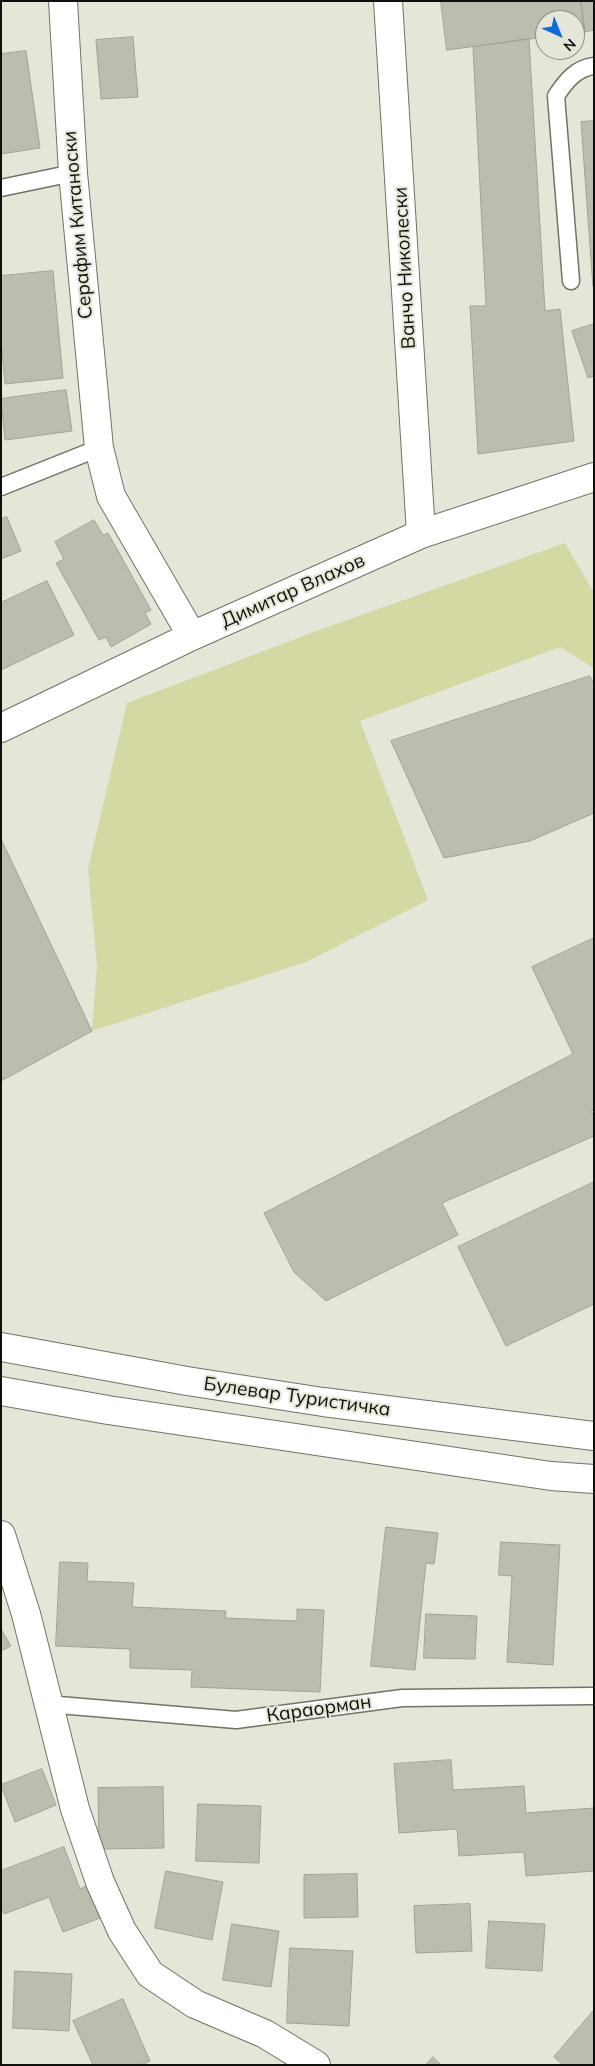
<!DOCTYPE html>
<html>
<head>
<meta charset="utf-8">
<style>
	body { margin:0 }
	#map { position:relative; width:595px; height:2066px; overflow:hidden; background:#e4e6d7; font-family:Mulish,sans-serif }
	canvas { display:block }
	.frame { position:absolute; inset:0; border:2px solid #0f100b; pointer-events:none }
	.north { position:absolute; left:535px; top:10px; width:50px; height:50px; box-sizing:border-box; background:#e4e6d7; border:1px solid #8f9085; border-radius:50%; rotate:136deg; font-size:14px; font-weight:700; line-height:20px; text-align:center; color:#0f100b }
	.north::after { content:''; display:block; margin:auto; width:18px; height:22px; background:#0e6dd6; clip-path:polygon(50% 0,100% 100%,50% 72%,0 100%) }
</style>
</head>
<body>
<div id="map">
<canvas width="595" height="2066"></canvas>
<div class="frame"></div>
<div class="north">N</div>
</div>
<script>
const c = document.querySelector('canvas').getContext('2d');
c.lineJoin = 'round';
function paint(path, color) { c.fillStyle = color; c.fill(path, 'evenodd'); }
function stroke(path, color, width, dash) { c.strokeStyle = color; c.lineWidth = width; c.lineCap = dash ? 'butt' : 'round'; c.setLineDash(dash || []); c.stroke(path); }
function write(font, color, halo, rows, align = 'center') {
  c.font = font + ' Mulish,sans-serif'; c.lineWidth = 4; c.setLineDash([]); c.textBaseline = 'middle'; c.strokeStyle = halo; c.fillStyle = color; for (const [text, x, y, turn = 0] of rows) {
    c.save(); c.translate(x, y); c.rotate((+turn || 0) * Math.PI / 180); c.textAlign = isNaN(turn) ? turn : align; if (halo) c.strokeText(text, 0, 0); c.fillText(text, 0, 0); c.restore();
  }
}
paint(new Path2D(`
	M 565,543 L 594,593 L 594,668 L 560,647 L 360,721 L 428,900 L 306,962 L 92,1031 L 97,966 L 88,869 L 127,703 L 319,630 Z`), '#d4d9a4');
const building = new Path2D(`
	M 441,1 L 581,1 L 585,32 L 575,33 L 575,20 L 545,20 L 545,37 L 447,50 Z
	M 581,1 L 594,1 L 594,30 L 585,32 Z
	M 133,37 L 138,97 L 101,99 L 96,40 Z
	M 529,39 L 545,311 L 560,309 L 574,441 L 478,454 L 470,306 L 486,306 L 473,47 Z
	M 26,51 L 40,148 L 1,154 L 1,54 Z
	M 594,121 L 594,287 L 593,287 L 581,122 Z
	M 53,271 L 63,378 L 5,384 L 1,339 L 1,276 Z
	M 594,324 L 594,376 L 588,378 L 572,331 Z
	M 66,390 L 72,431 L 5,440 L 1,399 Z
	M 7,517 L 21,551 L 1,559 L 1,519 Z
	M 94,520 L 103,535 L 108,533 L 151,610 L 145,613 L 151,624 L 111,647 L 106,637 L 99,640 L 56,563 L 64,559 L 55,542 Z
	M 47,581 L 74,635 L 1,670 L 1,603 Z
	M 590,676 L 594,684 L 594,813 L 530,841 L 444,858 L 391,741 Z
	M 1,839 L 92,1031 L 1,1081 Z
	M 594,938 L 594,1110 L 591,1111 L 594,1116 L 594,1136 L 442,1203 L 458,1235 L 326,1301 L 294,1272 L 264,1213 L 573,1054 L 532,967 Z
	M 594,1182 L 594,1304 L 506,1346 L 458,1247 Z
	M 386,1527 L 438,1533 L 434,1564 L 426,1563 L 415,1670 L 371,1666 Z
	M 501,1542 L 560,1545 L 553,1665 L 507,1662 L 512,1576 L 499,1575 Z
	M 60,1562 L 88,1563 L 87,1581 L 134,1583 L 132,1607 L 226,1611 L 225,1618 L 297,1621 L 297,1609 L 324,1610 L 320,1692 L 191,1687 L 192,1670 L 130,1668 L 130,1649 L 56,1646 Z
	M 426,1614 L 477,1616 L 475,1659 L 424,1658 Z
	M 1,1629 L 11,1646 L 1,1651 Z
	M 451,1760 L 453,1790 L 524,1786 L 526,1813 L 594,1808 L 594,1871 L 526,1876 L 524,1852 L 459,1856 L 457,1829 L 399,1833 L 394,1764 Z
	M 42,1769 L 56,1805 L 15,1822 L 1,1785 Z
	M 163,1787 L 164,1848 L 99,1849 L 98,1788 Z
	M 198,1804 L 261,1806 L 259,1863 L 196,1861 Z
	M 64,1847 L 80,1889 L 88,1885 L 100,1918 L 63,1932 L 49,1897 L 4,1914 L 1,1908 L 1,1871 Z
	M 166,1871 L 223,1882 L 212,1940 L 155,1928 Z
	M 357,1874 L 358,1917 L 304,1918 L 304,1875 Z
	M 470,1904 L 472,1951 L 416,1953 L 414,1906 Z
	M 489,1921 L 545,1924 L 542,1971 L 486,1968 Z
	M 232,1924 L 279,1931 L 271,1987 L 223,1980 Z
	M 290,1948 L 353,1951 L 349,2026 L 287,2023 Z
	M 15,1971 L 72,1974 L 69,2031 L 13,2028 Z
	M 123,1999 L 150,2061 L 141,2065 L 93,2065 L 73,2021 Z
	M 594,2010 L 594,2065 L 563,2065 L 554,2057 Z
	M 433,2057 L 441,2065 L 426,2065 Z`);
paint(building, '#bbbdaf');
stroke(building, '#a2a396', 1);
const lane = new Path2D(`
	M 1,188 L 73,173
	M 571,281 L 556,96 C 566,81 576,68 594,66
	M 1,487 L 99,448
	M 47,1704 L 236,1720 L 402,1698 L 592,1696`);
const street = new Path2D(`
	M 63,1 L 73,173 L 99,448 L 111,496 L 192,636
	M 388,1 L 421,534
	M 1,728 L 192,636 L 421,534 L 594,477
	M 1,1535 L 26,1614 L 75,1809 L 100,1882 L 122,1931 L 150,1974 L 195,2004 L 265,2034 L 316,2065`);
const secondary = new Path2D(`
	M 1,1347 L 187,1381 L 323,1402 L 594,1436
	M 1,1391 L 108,1410 L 551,1476 L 594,1479`);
stroke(lane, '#727366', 19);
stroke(street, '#727366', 30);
stroke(secondary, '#727366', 30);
stroke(lane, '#fff', 16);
stroke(street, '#fff', 28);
stroke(secondary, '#fff', 28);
write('19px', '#0f100b', '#e4e6d7', [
	["Серафим Китаноски",78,225,-95],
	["Ванчо Николески",405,268,-93],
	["Димитар Влахов",293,591,-24],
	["Булевар Туристичка",297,1397,8],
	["Караорман",319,1709,-8]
]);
</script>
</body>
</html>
